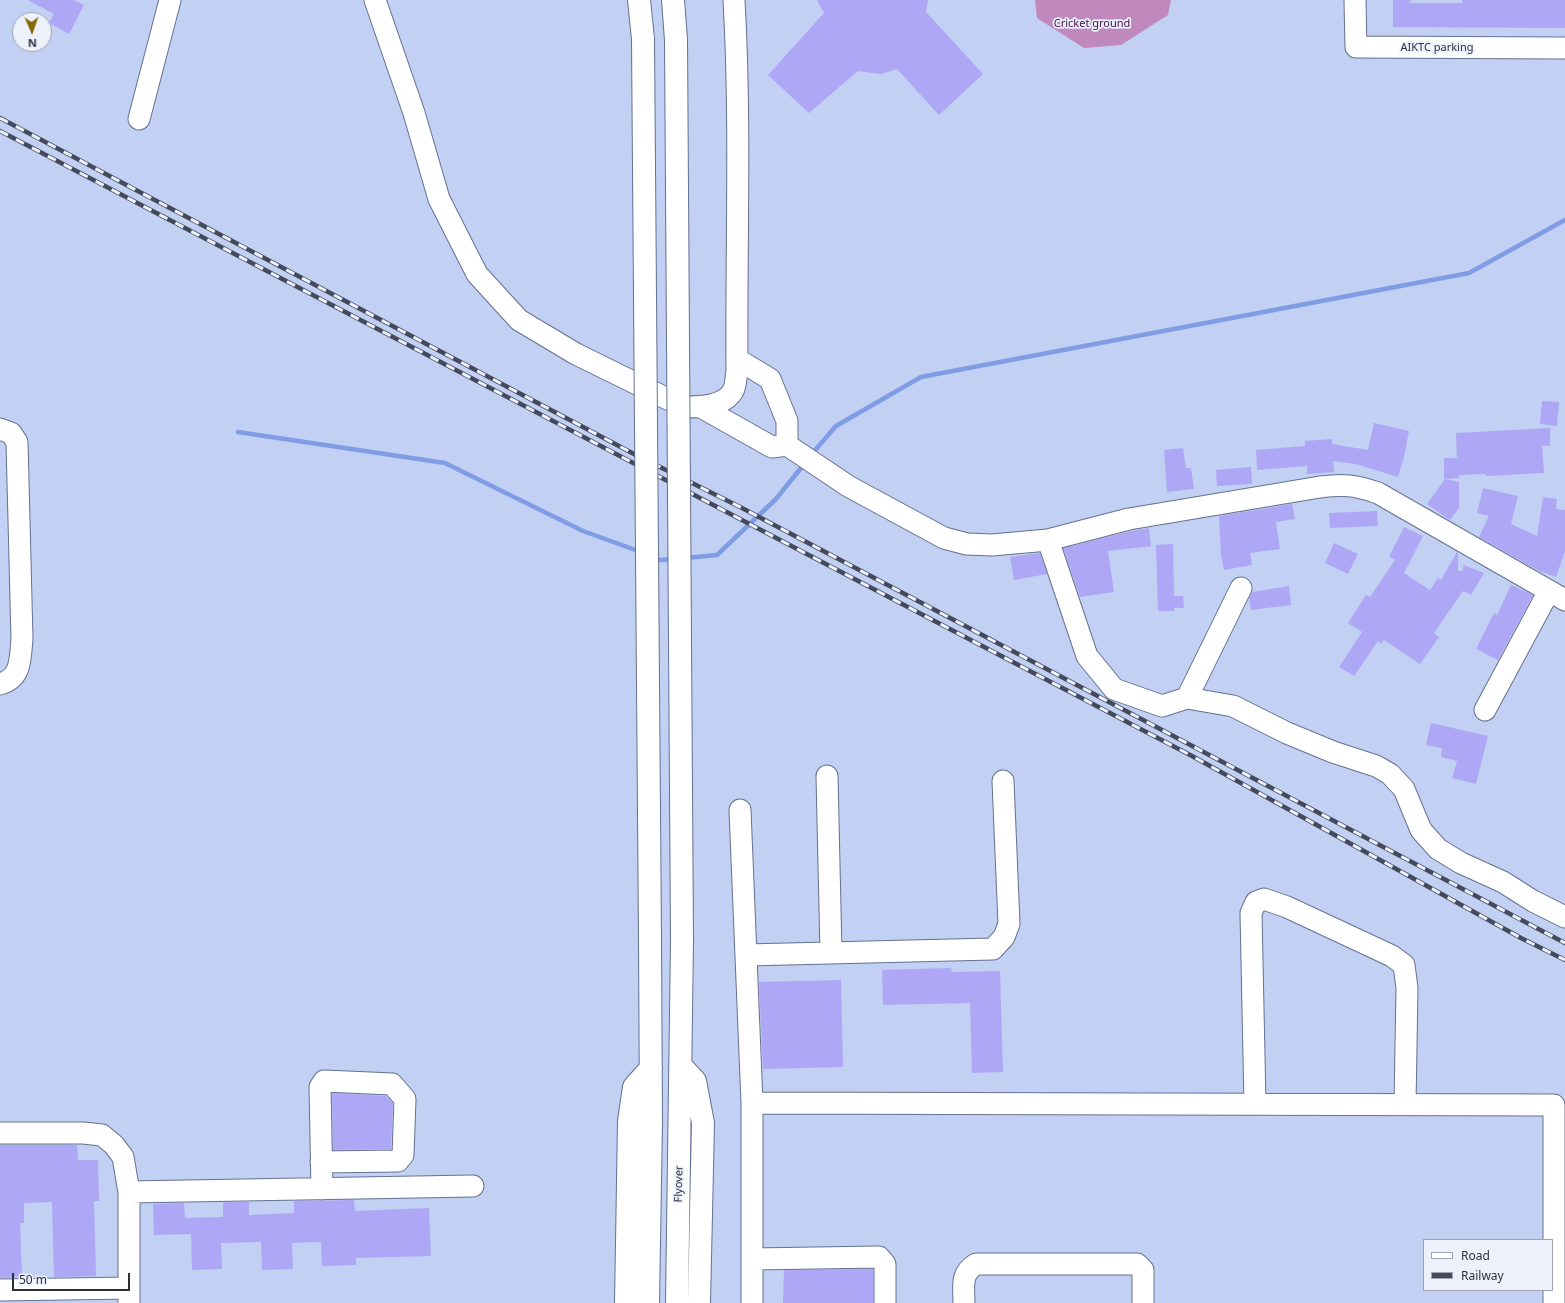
<!DOCTYPE html>
<html>
<head>
<meta charset="utf-8">
<style>
	body { margin:0 }
	#map { position:relative; width:1565px; height:1303px; overflow:hidden; background:#c1d0f3; font-family:"Noto Sans",sans-serif }
	canvas { display:block }
	.legend { position:absolute; left:1423px; top:1239px; width:130px; height:52px; box-sizing:border-box; background:#ecf1fc; border:1px solid #9fa4b0; margin:0; padding:5px 7px; list-style:none; font-size:12px; color:#2b303e }
	.legend li { display:flex; align-items:center; gap:8px; height:20px }
	.legend b { width:20px; border:1px solid #9fa4b0 }
	.north { position:absolute; left:12px; top:12px; width:40px; height:40px; box-sizing:border-box; background:#ecf1fc; border:1px solid #9fa4b0; border-radius:50%; rotate:178deg; font-size:11px; font-weight:700; line-height:16px; text-align:center; color:#2b303e }
	.north::after { content:''; display:block; margin:auto; width:14px; height:18px; background:#896907; clip-path:polygon(50% 0,100% 100%,50% 72%,0 100%) }
	.scale { position:absolute; left:12px; top:1273px; width:118px; height:18px; box-sizing:border-box; border:2px solid #2b303e; border-top:0; padding-left:5px; font-size:12px; line-height:14px; white-space:nowrap; color:#2b303e; -webkit-text-stroke:3px #ecf1fc; paint-order:stroke }
</style>
</head>
<body>
<div id="map">
<canvas width="1565" height="1303"></canvas>
<ul class="legend">
<li><b style="height:5px;background:#fff"></b>Road</li>
<li><b style="height:5px;background:#444a5c"></b>Railway</li>
</ul>
<div class="north">N</div>
<div class="scale">50 m</div>
</div>
<script>
const c = document.querySelector('canvas').getContext('2d');
c.lineJoin = 'round';
function paint(path, color) { c.fillStyle = color; c.fill(path, 'evenodd'); }
function stroke(path, color, width, dash) { c.strokeStyle = color; c.lineWidth = width; c.lineCap = dash ? 'butt' : 'round'; c.setLineDash(dash || []); c.stroke(path); }
function write(font, color, halo, rows, align = 'center') {
  c.font = font + ' "Noto Sans",sans-serif'; c.lineWidth = 3.5; c.setLineDash([]); c.textBaseline = 'middle'; c.strokeStyle = halo; c.fillStyle = color; for (const [text, x, y, turn = 0] of rows) {
    c.save(); c.translate(x, y); c.rotate((+turn || 0) * Math.PI / 180); c.textAlign = isNaN(turn) ? turn : align; if (halo) c.strokeText(text, 0, 0); c.fillText(text, 0, 0); c.restore();
  }
}
paint(new Path2D(`
	M 1035,0 L 1171,0 L 1168,15 L 1121,45 L 1084,48 L 1037,18 Z`), '#bf89be');
stroke(new Path2D(`
	M 238,432 L 445,463 L 583,531 L 641,552
	M 811,455 L 836,426 L 921,377 L 1469,273 L 1565,220
	M 653,557 L 660,560 L 673,559
	M 685,558 L 717,555 L 776,499 L 805,463`), '#7f9ce4', 4.5);
paint(new Path2D(`
	M 28,0 L 74,0 L 84,5 L 69,34 L 49,23 L 54,14 Z
	M 817,0 L 928,0 L 926,12 L 983,74 L 939,115 L 897,69 L 881,74 L 858,71 L 809,113 L 768,75 L 824,13 Z
	M 1393,0 L 1411,0 L 1410,3 L 1462,3 L 1462,0 L 1565,0 L 1565,28 L 1393,27 Z
	M 1542,401 L 1559,402 L 1557,426 L 1540,424 Z
	M 1374,423 L 1409,431 L 1404,457 L 1398,477 L 1356,464 L 1333,461 L 1334,472 L 1307,474 L 1307,466 L 1257,470 L 1256,450 L 1305,446 L 1305,441 L 1332,439 L 1332,444 L 1368,450 Z
	M 1550,428 L 1550,446 L 1542,446 L 1544,473 L 1486,476 L 1486,474 L 1459,475 L 1459,478 L 1444,479 L 1444,458 L 1457,458 L 1456,433 Z
	M 1183,448 L 1186,468 L 1191,468 L 1194,489 L 1167,492 L 1164,450 Z
	M 1251,467 L 1252,484 L 1217,486 L 1216,470 Z
	M 1445,479 L 1459,482 L 1459,508 L 1450,520 L 1427,504 Z
	M 1483,488 L 1518,496 L 1511,524 L 1537,536 L 1543,497 L 1557,499 L 1556,509 L 1565,510 L 1565,551 L 1556,577 L 1539,571 L 1479,537 L 1489,516 L 1477,513 Z
	M 1292,504 L 1295,519 L 1276,522 L 1280,549 L 1250,553 L 1252,565 L 1224,570 L 1221,556 L 1219,516 Z
	M 1377,511 L 1378,526 L 1330,528 L 1329,513 Z
	M 1404,527 L 1423,536 L 1404,573 L 1430,590 L 1438,578 L 1441,580 L 1457,552 L 1458,553 L 1458,571 L 1462,571 L 1464,565 L 1484,573 L 1471,595 L 1463,591 L 1434,633 L 1439,637 L 1420,664 L 1384,640 L 1381,644 L 1378,641 L 1354,676 L 1339,667 L 1362,632 L 1348,623 L 1366,595 L 1370,597 L 1395,560 L 1389,557 Z
	M 1149,528 L 1151,546 L 1108,551 L 1114,592 L 1080,597 L 1063,548 L 1132,531 Z
	M 1334,543 L 1358,554 L 1348,574 L 1325,563 Z
	M 1173,544 L 1174,596 L 1183,596 L 1184,608 L 1174,608 L 1174,611 L 1158,611 L 1156,545 Z
	M 1040,553 L 1047,574 L 1014,580 L 1010,557 Z
	M 1511,585 L 1533,595 L 1498,660 L 1476,649 L 1494,613 L 1497,615 Z
	M 1289,586 L 1291,605 L 1251,610 L 1249,598 L 1252,592 Z
	M 1431,723 L 1488,736 L 1476,784 L 1452,778 L 1457,761 L 1441,757 L 1442,748 L 1426,745 Z
	M 951,968 L 952,972 L 1000,971 L 1003,1072 L 972,1073 L 970,1003 L 883,1005 L 882,970 Z
	M 841,980 L 843,1067 L 763,1069 L 759,982 Z
	M 332,1093 L 386,1096 L 393,1103 L 391,1149 L 333,1150 Z
	M 0,1145 L 77,1145 L 78,1160 L 98,1160 L 99,1201 L 94,1201 L 96,1276 L 54,1277 L 52,1202 L 24,1203 L 24,1223 L 20,1223 L 22,1277 L 0,1278 Z
	M 354,1200 L 355,1211 L 429,1208 L 431,1256 L 356,1258 L 356,1265 L 322,1266 L 321,1242 L 292,1243 L 293,1269 L 262,1270 L 261,1242 L 221,1243 L 222,1269 L 192,1270 L 191,1234 L 154,1235 L 153,1204 L 184,1203 L 185,1218 L 223,1217 L 223,1202 L 249,1202 L 249,1215 L 294,1213 L 294,1201 Z
	M 873,1269 L 873,1303 L 783,1303 L 784,1270 Z`), '#ada7f5');
const minor = new Path2D(`
	M 375,0 L 414,113 L 439,199 L 477,274 L 519,320 L 576,354 L 684,407 C 700,407 723,407 733,391 C 736,386 736,376 737,370 C 736,246 741,123 734,0
	M 1355,0 L 1356,47 L 1565,48
	M 139,119 L 170,0
	M 737,359 L 770,379 L 787,421 L 787,445
	M 701,407 L 772,447 L 787,445 L 848,486 L 944,538 L 967,544 L 992,545 L 1048,540 L 1129,519 L 1320,487 C 1344,484 1355,485 1378,493 L 1565,600
	M 0,429 L 11,433 L 17,442 L 22,639 C 20,658 22,678 0,684
	M 1048,540 L 1087,656 L 1114,689 L 1162,706 L 1187,698 L 1233,706 L 1287,733 L 1333,752 L 1376,766 L 1390,774 L 1404,789 L 1421,830 L 1438,849 L 1461,863 L 1503,882 L 1533,901 L 1565,917
	M 1187,698 L 1241,588
	M 1485,710 L 1549,591
	M 827,776 L 831,953
	M 740,810 L 752,1103
	M 746,955 L 993,949 L 1004,937 L 1009,924 L 1003,781
	M 1255,1104 L 1251,913 L 1256,902 L 1264,899 L 1287,907 L 1392,956 L 1404,965 L 1407,988 L 1405,1104
	M 0,1133 L 83,1133 L 102,1135 L 114,1145 L 123,1157 L 129,1192 L 129,1303
	M 321,1162 L 398,1161 L 403,1155 L 405,1099 L 392,1084 L 324,1081 L 320,1087 L 322,1189
	M 129,1192 L 473,1186
	M 752,1259 L 879,1257 L 885,1264 L 885,1303
	M 0,1290 L 129,1288
	M 752,1303 L 752,1103 L 1554,1105 L 1554,1303
	M 964,1303 C 964,1286 960,1274 976,1264 L 1137,1264 L 1143,1270 L 1143,1303`);
const highway = new Path2D(`
	M 639,0 L 643,39
	M 673,0 L 676,40
	M 680,1065 L 695,1081 L 703,1123 L 699,1303
	M 626,1303 L 629,1121 L 634,1087 L 651,1068
	M 648,1303 L 651,1122 L 650,940
	M 677,1303 L 682,940`);
stroke(minor, '#647191', 23);
stroke(highway, '#647191', 24);
stroke(minor, '#fff', 21);
stroke(highway, '#fff', 22);
const rail = new Path2D(`
	M 0,118 L 634,454 L 742,508 L 1565,943
	M 0,131 L 1192,756 L 1521,938 L 1565,960`);
stroke(rail, '#444a5c', 4.5);
stroke(rail, '#ecf1fc', 3, [9]);
const highwayBridge = new Path2D(`
	M 643,39 L 650,940
	M 676,40 L 682,940`);
stroke(highwayBridge, '#647191', 24, []);
stroke(highwayBridge, '#fff', 22);
write('11px', '#440c46', '#ecf1fc', [
	["Cricket ground",1092,24]
]);
write('11px', '#2b303e', '#ecf1fc', [
	["AIKTC parking",1437,48],
	["Flyover",679,1184,-89]
]);
</script>
</body>
</html>
